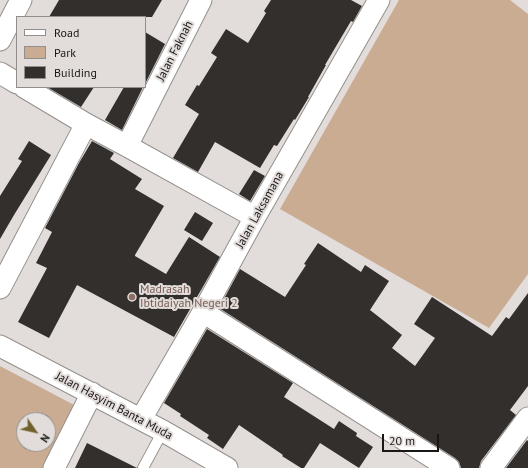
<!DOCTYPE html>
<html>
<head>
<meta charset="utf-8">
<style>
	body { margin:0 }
	#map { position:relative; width:528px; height:468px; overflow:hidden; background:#e2ddda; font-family:"PT Sans",sans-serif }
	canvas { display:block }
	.legend { position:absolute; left:16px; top:16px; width:130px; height:72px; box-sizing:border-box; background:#e2ddda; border:1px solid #928e8c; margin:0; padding:5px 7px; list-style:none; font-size:12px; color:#1a1817 }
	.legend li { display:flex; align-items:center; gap:8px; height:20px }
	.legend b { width:20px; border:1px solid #928e8c }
	.north { position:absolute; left:16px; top:412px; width:40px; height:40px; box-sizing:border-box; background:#e2ddda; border:1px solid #928e8c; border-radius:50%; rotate:124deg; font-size:11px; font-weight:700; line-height:16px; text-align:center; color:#1a1817 }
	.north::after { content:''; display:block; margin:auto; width:14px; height:18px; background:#70612f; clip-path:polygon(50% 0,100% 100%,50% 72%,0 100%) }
	.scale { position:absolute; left:382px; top:434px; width:57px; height:18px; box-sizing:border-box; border:2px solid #1a1817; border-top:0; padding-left:5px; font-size:12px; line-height:14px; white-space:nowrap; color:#1a1817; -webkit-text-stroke:3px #e2ddda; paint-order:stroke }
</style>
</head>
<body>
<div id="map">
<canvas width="528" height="468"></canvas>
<ul class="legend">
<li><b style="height:5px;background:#fff"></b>Road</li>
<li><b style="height:11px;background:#caac93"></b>Park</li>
<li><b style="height:11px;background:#332f2d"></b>Building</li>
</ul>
<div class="north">N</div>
<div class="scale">20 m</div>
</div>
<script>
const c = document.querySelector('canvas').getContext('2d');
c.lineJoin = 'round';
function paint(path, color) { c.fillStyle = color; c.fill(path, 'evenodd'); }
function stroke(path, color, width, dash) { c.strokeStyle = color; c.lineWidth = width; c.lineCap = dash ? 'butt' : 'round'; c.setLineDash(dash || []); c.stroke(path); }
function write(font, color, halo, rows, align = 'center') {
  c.font = font + ' "PT Sans",sans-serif'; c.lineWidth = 4; c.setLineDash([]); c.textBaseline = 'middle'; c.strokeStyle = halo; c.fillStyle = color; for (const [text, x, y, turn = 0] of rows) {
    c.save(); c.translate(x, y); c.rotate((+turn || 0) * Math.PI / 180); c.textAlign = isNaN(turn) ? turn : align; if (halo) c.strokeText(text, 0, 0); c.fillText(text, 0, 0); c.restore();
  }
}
paint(new Path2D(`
	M 399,0 L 510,0 L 528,14 L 528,274 L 489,328 L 280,209 Z
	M 0,366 L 78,407 L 45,468 L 0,468 ZM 24,420 L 48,420 L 48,444 L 24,444 Z`), '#caac93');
paint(new Path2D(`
	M 59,0 L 162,0 L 152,17 L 49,17 Z
	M 271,0 L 351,0 L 362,6 L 353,22 L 351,21 L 325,65 L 326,65 L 308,97 L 309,97 L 295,120 L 294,119 L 277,146 L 274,145 L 260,168 L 215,142 L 198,172 L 173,158 L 199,114 L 185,105 L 197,85 L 199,86 L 217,57 L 211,53 L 226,29 L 248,43 L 266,13 L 264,11 Z
	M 145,32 L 165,44 L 145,84 Z
	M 47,87 L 94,87 L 81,107 Z
	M 124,87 L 143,87 L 122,130 L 105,120 Z
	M 29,141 L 51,155 L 14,215 L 0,239 L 0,196 L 22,161 L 18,159 Z
	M 92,141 L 114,153 L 110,159 L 142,179 L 135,189 L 164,206 L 135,255 L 135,256 L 166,274 L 189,237 L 220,257 L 174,337 L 77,285 L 49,338 L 18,322 L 47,268 L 36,263 L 52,232 L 45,228 L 79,163 Z
	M 254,170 L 265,176 L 250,201 L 239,194 Z
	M 195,212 L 213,223 L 202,241 L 184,230 Z
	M 318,243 L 361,272 L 365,265 L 389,281 L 370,310 L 402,335 L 392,348 L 415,366 L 435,338 L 414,324 L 432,297 L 492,336 L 506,317 L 509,319 L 528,293 L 528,386 L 510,410 L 516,415 L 481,461 L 479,468 L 461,468 L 459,462 L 455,458 L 219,308 L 240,269 L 285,297 L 306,265 L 304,264 Z
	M 207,329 L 293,383 L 284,397 L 334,429 L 339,421 L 357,433 L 356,436 L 373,447 L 359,468 L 320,443 L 304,468 L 301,468 L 282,456 L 283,455 L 239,425 L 223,449 L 207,438 L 209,435 L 180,416 L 181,414 L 164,403 Z
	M 527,440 L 528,441 L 528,468 L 506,468 Z
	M 87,443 L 137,468 L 75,468 Z`), '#332f2d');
const lane = new Path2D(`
	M 143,468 L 163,431`);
const street = new Path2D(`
	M 0,40 L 21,0
	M 0,73 L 17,83
	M 24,87 L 86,124 L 127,146 L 255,217
	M 127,146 L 201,0
	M 0,288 L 86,124
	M 203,312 L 449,468
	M 0,346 L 163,431 L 227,468
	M 141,419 L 203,312 L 255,217 L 379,0
	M 54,468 L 92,393
	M 491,468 L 528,418`);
stroke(lane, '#94908c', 12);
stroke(street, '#94908c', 23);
stroke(lane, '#fff', 10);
stroke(street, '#fff', 21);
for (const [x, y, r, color] of [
	[132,297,4,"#8d6e63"]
]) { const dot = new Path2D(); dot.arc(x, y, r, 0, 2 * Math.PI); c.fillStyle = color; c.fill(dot); stroke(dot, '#e2ddda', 1.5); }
write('12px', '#1a1817', '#e2ddda', [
	["Jalan Faknah",175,51,-63],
	["Jalan Laksamana",260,210,-61],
	["Jalan Hasyim Banta Muda",114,406,28]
]);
write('12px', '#785e54', '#e2ddda', [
	["Madrasah",140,290],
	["Ibtidaiyah Negeri 2",140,304]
], 'left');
</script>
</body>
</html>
